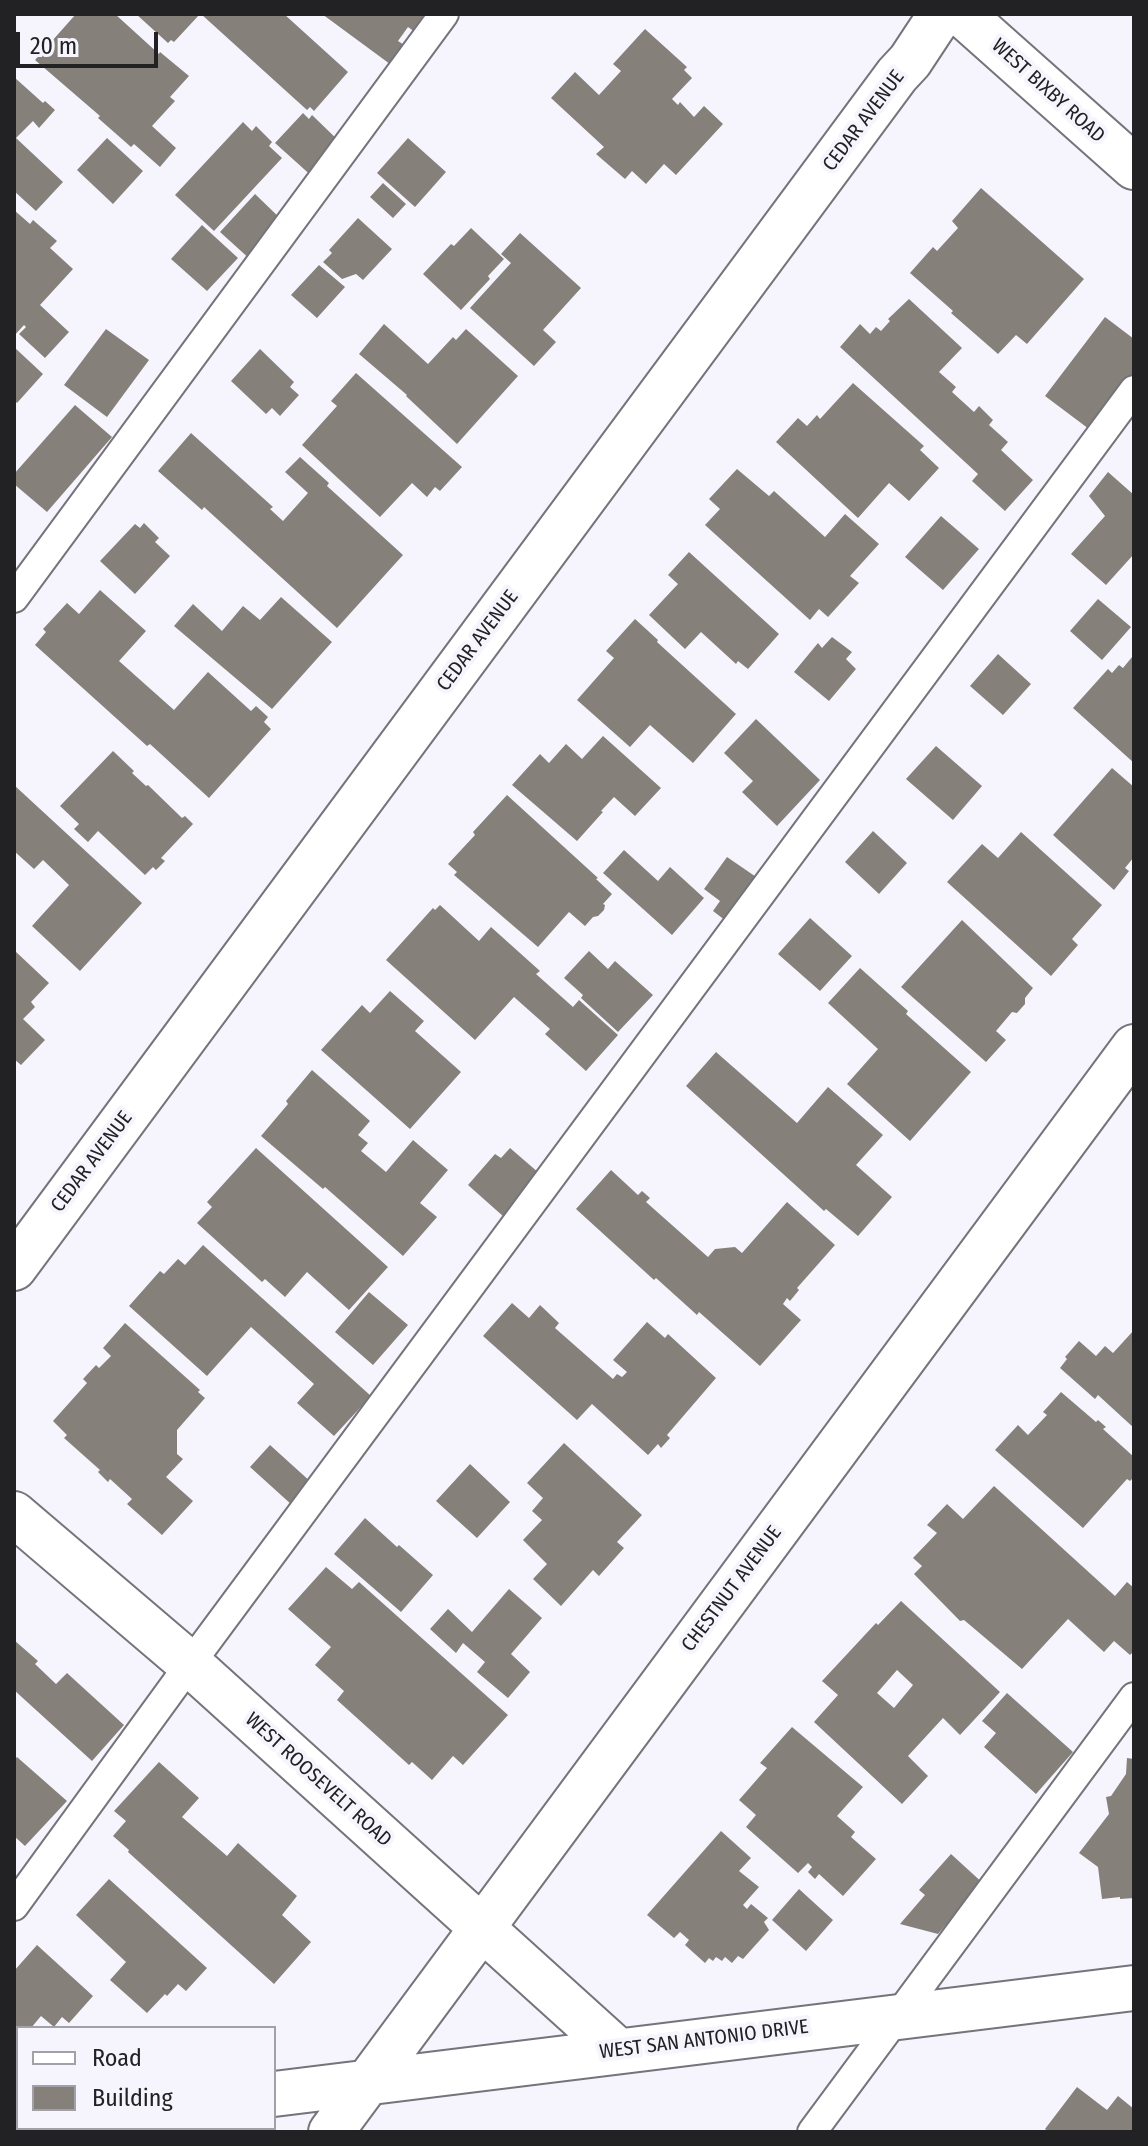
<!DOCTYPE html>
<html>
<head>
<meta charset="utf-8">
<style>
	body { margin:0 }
	#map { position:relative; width:1148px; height:2146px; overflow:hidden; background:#f6f5fd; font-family:"Fira Sans Condensed",sans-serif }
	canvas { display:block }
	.frame { position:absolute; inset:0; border:16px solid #222225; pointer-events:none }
	.legend { position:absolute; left:16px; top:2026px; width:260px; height:104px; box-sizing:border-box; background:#f6f5fd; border:2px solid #a1a1a7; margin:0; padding:10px 14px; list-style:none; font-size:24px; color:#222225 }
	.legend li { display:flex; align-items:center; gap:16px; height:40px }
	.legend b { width:40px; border:2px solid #a1a1a7 }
	.scale { position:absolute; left:16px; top:32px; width:142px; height:36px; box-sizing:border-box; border:4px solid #222225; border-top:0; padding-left:10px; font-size:24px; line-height:28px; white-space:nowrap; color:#222225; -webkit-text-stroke:6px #f6f5fd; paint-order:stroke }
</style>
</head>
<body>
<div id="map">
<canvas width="1148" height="2146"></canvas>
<div class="frame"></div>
<ul class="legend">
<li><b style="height:10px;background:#fff"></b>Road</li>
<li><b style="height:22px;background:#85807a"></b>Building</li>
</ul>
<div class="scale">20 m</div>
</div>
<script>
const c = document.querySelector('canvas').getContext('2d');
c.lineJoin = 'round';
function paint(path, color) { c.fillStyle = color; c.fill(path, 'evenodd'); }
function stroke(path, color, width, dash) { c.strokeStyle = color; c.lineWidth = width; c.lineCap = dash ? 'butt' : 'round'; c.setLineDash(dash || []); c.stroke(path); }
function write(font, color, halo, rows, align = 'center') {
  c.font = font + ' "Fira Sans Condensed",sans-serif'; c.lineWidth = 8; c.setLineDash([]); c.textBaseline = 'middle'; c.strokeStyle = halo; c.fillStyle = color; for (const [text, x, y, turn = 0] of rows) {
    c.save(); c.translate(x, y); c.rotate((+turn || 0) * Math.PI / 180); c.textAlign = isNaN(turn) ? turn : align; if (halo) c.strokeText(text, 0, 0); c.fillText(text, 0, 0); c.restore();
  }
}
paint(new Path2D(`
	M 76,14 L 115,14 L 159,54 L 160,52 L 189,76 L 170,97 L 175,101 L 152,126 L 176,148 L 160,167 L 134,144 L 131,147 L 98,118 L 100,116 L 35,60 Z
	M 136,14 L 200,14 L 174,42 L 171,40 L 168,43 Z
	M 201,14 L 284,14 L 348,72 L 314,111 L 310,107 L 307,110 Z
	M 322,14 L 434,14 L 419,35 L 408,27 L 398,41 L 409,48 L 394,67 Z
	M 645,29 L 687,67 L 684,70 L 692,78 L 672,99 L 678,105 L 680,102 L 694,117 L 704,106 L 723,124 L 676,175 L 664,164 L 646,184 L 632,171 L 625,179 L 596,154 L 604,147 L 551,98 L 575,72 L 599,95 L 621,71 L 613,64 Z
	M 14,77 L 43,103 L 45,101 L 55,110 L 39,128 L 33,121 L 16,138 L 63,182 L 36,211 L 14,191 Z
	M 303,113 L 309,119 L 312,115 L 341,143 L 315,179 L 275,143 Z
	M 243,122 L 252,131 L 256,126 L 272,142 L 269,146 L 282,158 L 214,231 L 175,195 Z
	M 107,138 L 143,171 L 113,204 L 77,170 Z
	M 408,138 L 446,172 L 415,207 L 377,173 Z
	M 383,183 L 406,204 L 393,218 L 370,197 Z
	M 981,188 L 1084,279 L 1027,344 L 1016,335 L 998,354 L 951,313 L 953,311 L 910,273 L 933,247 L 937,251 L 958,228 L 952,221 Z
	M 255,194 L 283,221 L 252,261 L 220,232 Z
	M 14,210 L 30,224 L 33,220 L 57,241 L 50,248 L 73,269 L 40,305 L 69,332 L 45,358 L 19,334 L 26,327 L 24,325 L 14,336 Z
	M 358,218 L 392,249 L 363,280 L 356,274 L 342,279 L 323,262 L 332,253 L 329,250 Z
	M 202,225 L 238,258 L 207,291 L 171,259 Z
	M 471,228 L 504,259 L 488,276 L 490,279 L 461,310 L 423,274 L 451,244 L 454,246 Z
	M 520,233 L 581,288 L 543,330 L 556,342 L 534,366 L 470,308 L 511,263 L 501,254 Z
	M 319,265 L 345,287 L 317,318 L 291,295 Z
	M 909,299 L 962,348 L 939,372 L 956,387 L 952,392 L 974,412 L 979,406 L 993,420 L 989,425 L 1008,442 L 1001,450 L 1033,480 L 1005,511 L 972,481 L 978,474 L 840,347 L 860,324 L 870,334 L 876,327 L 881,331 L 890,321 L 888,319 Z
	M 1105,317 L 1134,339 L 1134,376 L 1093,432 L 1045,396 Z
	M 384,324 L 428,364 L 453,337 L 456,340 L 466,329 L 518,376 L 457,444 L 406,396 L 407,395 L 359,354 Z
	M 106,329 L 149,360 L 107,417 L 64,385 Z
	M 14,347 L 43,374 L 17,403 L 14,400 Z
	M 260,349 L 294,382 L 290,387 L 299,395 L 280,416 L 272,408 L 266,414 L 231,381 Z
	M 356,373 L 462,467 L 440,491 L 435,487 L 427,497 L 412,483 L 380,517 L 302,445 L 337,406 L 331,401 Z
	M 853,383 L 924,446 L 920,450 L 939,468 L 909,501 L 889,483 L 858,518 L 776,442 L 798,418 L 807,426 L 817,415 L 820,419 Z
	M 75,405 L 112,437 L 47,512 L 14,484 L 14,474 Z
	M 191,433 L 273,507 L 270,509 L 283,521 L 308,493 L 285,472 L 300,457 L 329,483 L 327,486 L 403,555 L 337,628 L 204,507 L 202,510 L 158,471 Z
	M 737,469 L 769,496 L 774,491 L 825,537 L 845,514 L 879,544 L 850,576 L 859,583 L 828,617 L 819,609 L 810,620 L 705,525 L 720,509 L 709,499 Z
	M 1108,472 L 1134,495 L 1134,554 L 1106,585 L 1071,554 L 1105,516 L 1089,496 Z
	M 941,516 L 979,549 L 943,590 L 905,557 Z
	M 144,523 L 159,538 L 155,542 L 170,556 L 135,594 L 100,561 L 135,524 L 140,528 Z
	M 689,552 L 779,634 L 748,669 L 738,661 L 736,664 L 701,632 L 685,649 L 649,615 L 678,584 L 668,575 Z
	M 100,590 L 146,631 L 119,661 L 174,710 L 208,672 L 251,711 L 256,706 L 268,717 L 264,722 L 271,729 L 209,798 L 150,744 L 147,746 L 35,645 L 46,632 L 43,629 L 67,603 L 79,614 Z
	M 281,597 L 332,642 L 272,709 L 174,626 L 193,604 L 222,631 L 243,606 L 260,620 Z
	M 1098,599 L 1131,627 L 1102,660 L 1070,631 Z
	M 635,619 L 658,640 L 657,642 L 736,714 L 693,763 L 650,725 L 630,747 L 577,700 L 614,658 L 606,651 Z
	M 832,637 L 852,652 L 846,659 L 856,669 L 829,701 L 794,672 L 818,643 L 822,648 Z
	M 998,654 L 1031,684 L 1003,715 L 970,686 Z
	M 1132,657 L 1134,659 L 1134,763 L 1073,708 L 1108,669 L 1112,673 L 1119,665 L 1123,668 Z
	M 756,719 L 820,780 L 777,826 L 742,792 L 753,781 L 724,753 Z
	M 603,736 L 661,788 L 635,816 L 614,797 L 601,811 L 603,812 L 577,841 L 512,785 L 540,754 L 549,763 L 566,744 L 582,759 Z
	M 936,746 L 982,786 L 953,820 L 906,779 Z
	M 113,751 L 134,771 L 132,773 L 146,786 L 148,785 L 182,818 L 185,816 L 193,824 L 161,858 L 165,861 L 156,870 L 153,867 L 145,875 L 98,831 L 88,842 L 74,829 L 79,824 L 60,806 Z
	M 1112,768 L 1134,787 L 1134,857 L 1125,868 L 1129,871 L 1114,890 L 1053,835 Z
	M 14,785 L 142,903 L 80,971 L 32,926 L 69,885 L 43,860 L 34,869 L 14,851 Z
	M 507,795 L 598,878 L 596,879 L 612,894 L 603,904 L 605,905 L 604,910 L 598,916 L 593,917 L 585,926 L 569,912 L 538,947 L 454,875 L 457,872 L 448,864 L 475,835 L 473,832 Z
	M 873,831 L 907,863 L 879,894 L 845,862 Z
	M 1021,832 L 1102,905 L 1072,939 L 1078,945 L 1051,976 L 947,882 L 982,844 L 998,858 Z
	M 624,850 L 658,881 L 670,867 L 704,898 L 672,935 L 603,873 Z
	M 727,857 L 762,881 L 730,924 L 713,911 L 720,901 L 704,889 Z
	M 440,905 L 479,941 L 491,927 L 540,971 L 536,974 L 573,1007 L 579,1000 L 618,1035 L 586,1071 L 545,1034 L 550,1029 L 514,997 L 475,1040 L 386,960 L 433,908 L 435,910 Z
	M 810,918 L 852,956 L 820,991 L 778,954 Z
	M 962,920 L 1033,988 L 1025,998 L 1025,1004 L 1017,1013 L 1012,1012 L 996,1031 L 1006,1040 L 986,1062 L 901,987 Z
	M 14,950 L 49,983 L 31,1002 L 35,1007 L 23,1019 L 45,1040 L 21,1065 L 14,1059 Z
	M 589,951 L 608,969 L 615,961 L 653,995 L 618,1032 L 581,998 L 583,995 L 564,978 Z
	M 860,968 L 908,1011 L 906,1014 L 971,1072 L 910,1141 L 847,1084 L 878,1049 L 828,1003 Z
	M 390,991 L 424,1021 L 415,1031 L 461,1072 L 410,1129 L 321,1050 L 362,1005 L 370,1013 Z
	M 716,1052 L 797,1123 L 828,1087 L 883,1135 L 856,1165 L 892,1197 L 858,1236 L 826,1209 L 824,1211 L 686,1086 Z
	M 312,1070 L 370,1121 L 358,1135 L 368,1143 L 361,1151 L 386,1172 L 413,1140 L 448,1170 L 420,1203 L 437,1217 L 403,1256 L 325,1187 L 323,1189 L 261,1136 L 288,1104 L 286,1101 Z
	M 256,1148 L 388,1267 L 349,1310 L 307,1272 L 285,1297 L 265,1279 L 262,1282 L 197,1223 L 212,1207 L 207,1202 Z
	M 510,1148 L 539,1173 L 533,1184 L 504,1217 L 468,1185 L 495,1154 L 501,1158 Z
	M 611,1170 L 638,1195 L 642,1191 L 650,1198 L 646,1202 L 708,1257 L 715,1249 L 735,1247 L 742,1253 L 787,1202 L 835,1245 L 797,1288 L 799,1290 L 790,1301 L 787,1298 L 783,1304 L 801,1320 L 760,1366 L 699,1312 L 697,1315 L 656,1278 L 654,1280 L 576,1209 Z
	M 203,1245 L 371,1396 L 334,1436 L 297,1403 L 314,1384 L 251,1327 L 207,1376 L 129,1306 L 160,1271 L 164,1274 L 178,1259 L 185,1265 Z
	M 369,1292 L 408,1325 L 373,1365 L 335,1332 Z
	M 512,1303 L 529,1318 L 540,1305 L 559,1323 L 555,1328 L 613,1379 L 617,1374 L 622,1377 L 627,1372 L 613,1360 L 647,1322 L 665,1338 L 668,1334 L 716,1378 L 667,1435 L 670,1438 L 661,1448 L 658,1444 L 648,1455 L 592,1404 L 577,1420 L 483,1336 Z
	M 125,1323 L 200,1390 L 198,1392 L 205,1398 L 177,1430 L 177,1454 L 183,1459 L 166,1477 L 193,1501 L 162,1535 L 127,1504 L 132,1499 L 110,1479 L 108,1482 L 98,1472 L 100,1470 L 64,1438 L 67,1435 L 53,1421 L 87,1383 L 83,1379 L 96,1365 L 99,1368 L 111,1356 L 103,1348 Z
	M 1134,1330 L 1134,1428 L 1098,1395 L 1095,1399 L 1060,1368 L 1067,1359 L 1065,1357 L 1079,1341 L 1096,1356 L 1105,1346 L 1113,1353 Z
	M 1061,1392 L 1096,1422 L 1098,1420 L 1106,1427 L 1103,1429 L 1134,1457 L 1134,1477 L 1130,1481 L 1127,1479 L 1083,1528 L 995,1450 L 1018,1425 L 1028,1435 L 1047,1415 L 1043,1412 Z
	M 564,1443 L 642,1515 L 617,1542 L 624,1548 L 599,1576 L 593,1570 L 561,1606 L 533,1579 L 547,1564 L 523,1540 L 542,1520 L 532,1511 L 543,1498 L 527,1483 Z
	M 270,1445 L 312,1483 L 292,1505 L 250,1467 Z
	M 470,1464 L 510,1502 L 477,1538 L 436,1501 Z
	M 994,1486 L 1115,1596 L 1127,1582 L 1134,1588 L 1134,1651 L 1130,1655 L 1114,1641 L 1104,1652 L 1068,1619 L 1022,1669 L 964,1620 L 960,1621 L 914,1574 L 922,1566 L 913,1558 L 937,1533 L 927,1525 L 947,1504 L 963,1519 Z
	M 365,1518 L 397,1547 L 399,1545 L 433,1575 L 401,1612 L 334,1554 Z
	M 326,1567 L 352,1589 L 359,1582 L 508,1715 L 463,1765 L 453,1756 L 432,1780 L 412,1762 L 409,1765 L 337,1700 L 344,1691 L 315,1665 L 331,1647 L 288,1609 Z
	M 509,1589 L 542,1618 L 511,1654 L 530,1672 L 508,1698 L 477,1672 L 485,1662 L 463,1643 L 456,1653 L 430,1629 L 448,1609 L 472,1632 Z
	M 901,1601 L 1000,1692 L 960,1735 L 943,1718 L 908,1756 L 928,1776 L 902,1804 L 814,1722 L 838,1695 L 822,1681 L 876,1623 L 878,1625 ZM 897,1670 L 913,1685 L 894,1708 L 877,1693 Z
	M 14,1640 L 38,1661 L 35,1664 L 56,1684 L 67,1673 L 124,1725 L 92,1761 L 14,1690 Z
	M 1007,1693 L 1073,1752 L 1036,1794 L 984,1747 L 996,1733 L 982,1721 Z
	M 792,1727 L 863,1787 L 837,1816 L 855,1832 L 851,1837 L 876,1859 L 843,1896 L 819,1874 L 815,1879 L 808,1872 L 812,1867 L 808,1863 L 798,1873 L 746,1827 L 756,1815 L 739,1800 L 767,1768 L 760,1763 Z
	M 17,1757 L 67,1801 L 25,1846 L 14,1836 L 14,1760 Z
	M 1127,1758 L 1134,1759 L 1134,1898 L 1120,1899 L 1120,1897 L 1102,1899 L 1098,1867 L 1079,1853 L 1109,1814 L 1106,1797 L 1111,1796 L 1126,1774 Z
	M 159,1762 L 199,1798 L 182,1817 L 227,1856 L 238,1843 L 297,1896 L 282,1915 L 311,1942 L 274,1984 L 128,1852 L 129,1850 L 113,1836 L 126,1821 L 114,1811 Z
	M 721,1831 L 751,1858 L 739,1871 L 759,1887 L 743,1905 L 747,1909 L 751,1904 L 768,1918 L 764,1922 L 769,1930 L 743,1959 L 738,1956 L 732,1963 L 725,1957 L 722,1961 L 716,1957 L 713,1961 L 709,1958 L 705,1963 L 685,1945 L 689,1940 L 680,1932 L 674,1938 L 647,1915 Z
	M 951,1854 L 986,1886 L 954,1921 L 952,1918 L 938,1934 L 900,1924 L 925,1895 L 919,1890 Z
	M 109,1879 L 207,1968 L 186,1991 L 178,1984 L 167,1996 L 165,1994 L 147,2013 L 110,1980 L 126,1962 L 76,1915 Z
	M 799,1889 L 833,1920 L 806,1951 L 772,1920 Z
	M 37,1945 L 93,1996 L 69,2023 L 62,2017 L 54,2027 L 41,2016 L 31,2028 L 17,2028 L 14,2025 L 14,1971 Z
	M 1077,2087 L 1107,2110 L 1118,2096 L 1134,2109 L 1134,2132 L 1049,2132 L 1045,2129 Z`), '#85807a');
const service = new Path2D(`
	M 14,598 L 444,14
	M 14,1906 L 190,1664 L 1134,390
	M 812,2132 L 1134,1697`);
const minor = new Path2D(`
	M 14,1268 L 897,75 L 910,61 L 941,14
	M 14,1514 L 190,1664 L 618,2051
	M 274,2094 L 1134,1988
	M 14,2126 L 18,2126
	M 331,2132 L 1134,1047`);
const tertiary = new Path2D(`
	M 962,14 L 1134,167`);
stroke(service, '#75747b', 32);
stroke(minor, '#75747b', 48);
stroke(tertiary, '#75747b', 48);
stroke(service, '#fff', 28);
stroke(minor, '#fff', 44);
stroke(tertiary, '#fff', 44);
write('20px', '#222225', '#f6f5fd', [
	["WEST BIXBY ROAD",1048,91,42],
	["CEDAR AVENUE",864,121,-53],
	["CEDAR AVENUE",478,641,-53],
	["CEDAR AVENUE",92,1162,-53],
	["CHESTNUT AVENUE",732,1589,-53],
	["WEST ROOSEVELT ROAD",318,1780,42],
	["WEST SAN ANTONIO DRIVE",704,2040,-7]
]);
</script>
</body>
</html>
